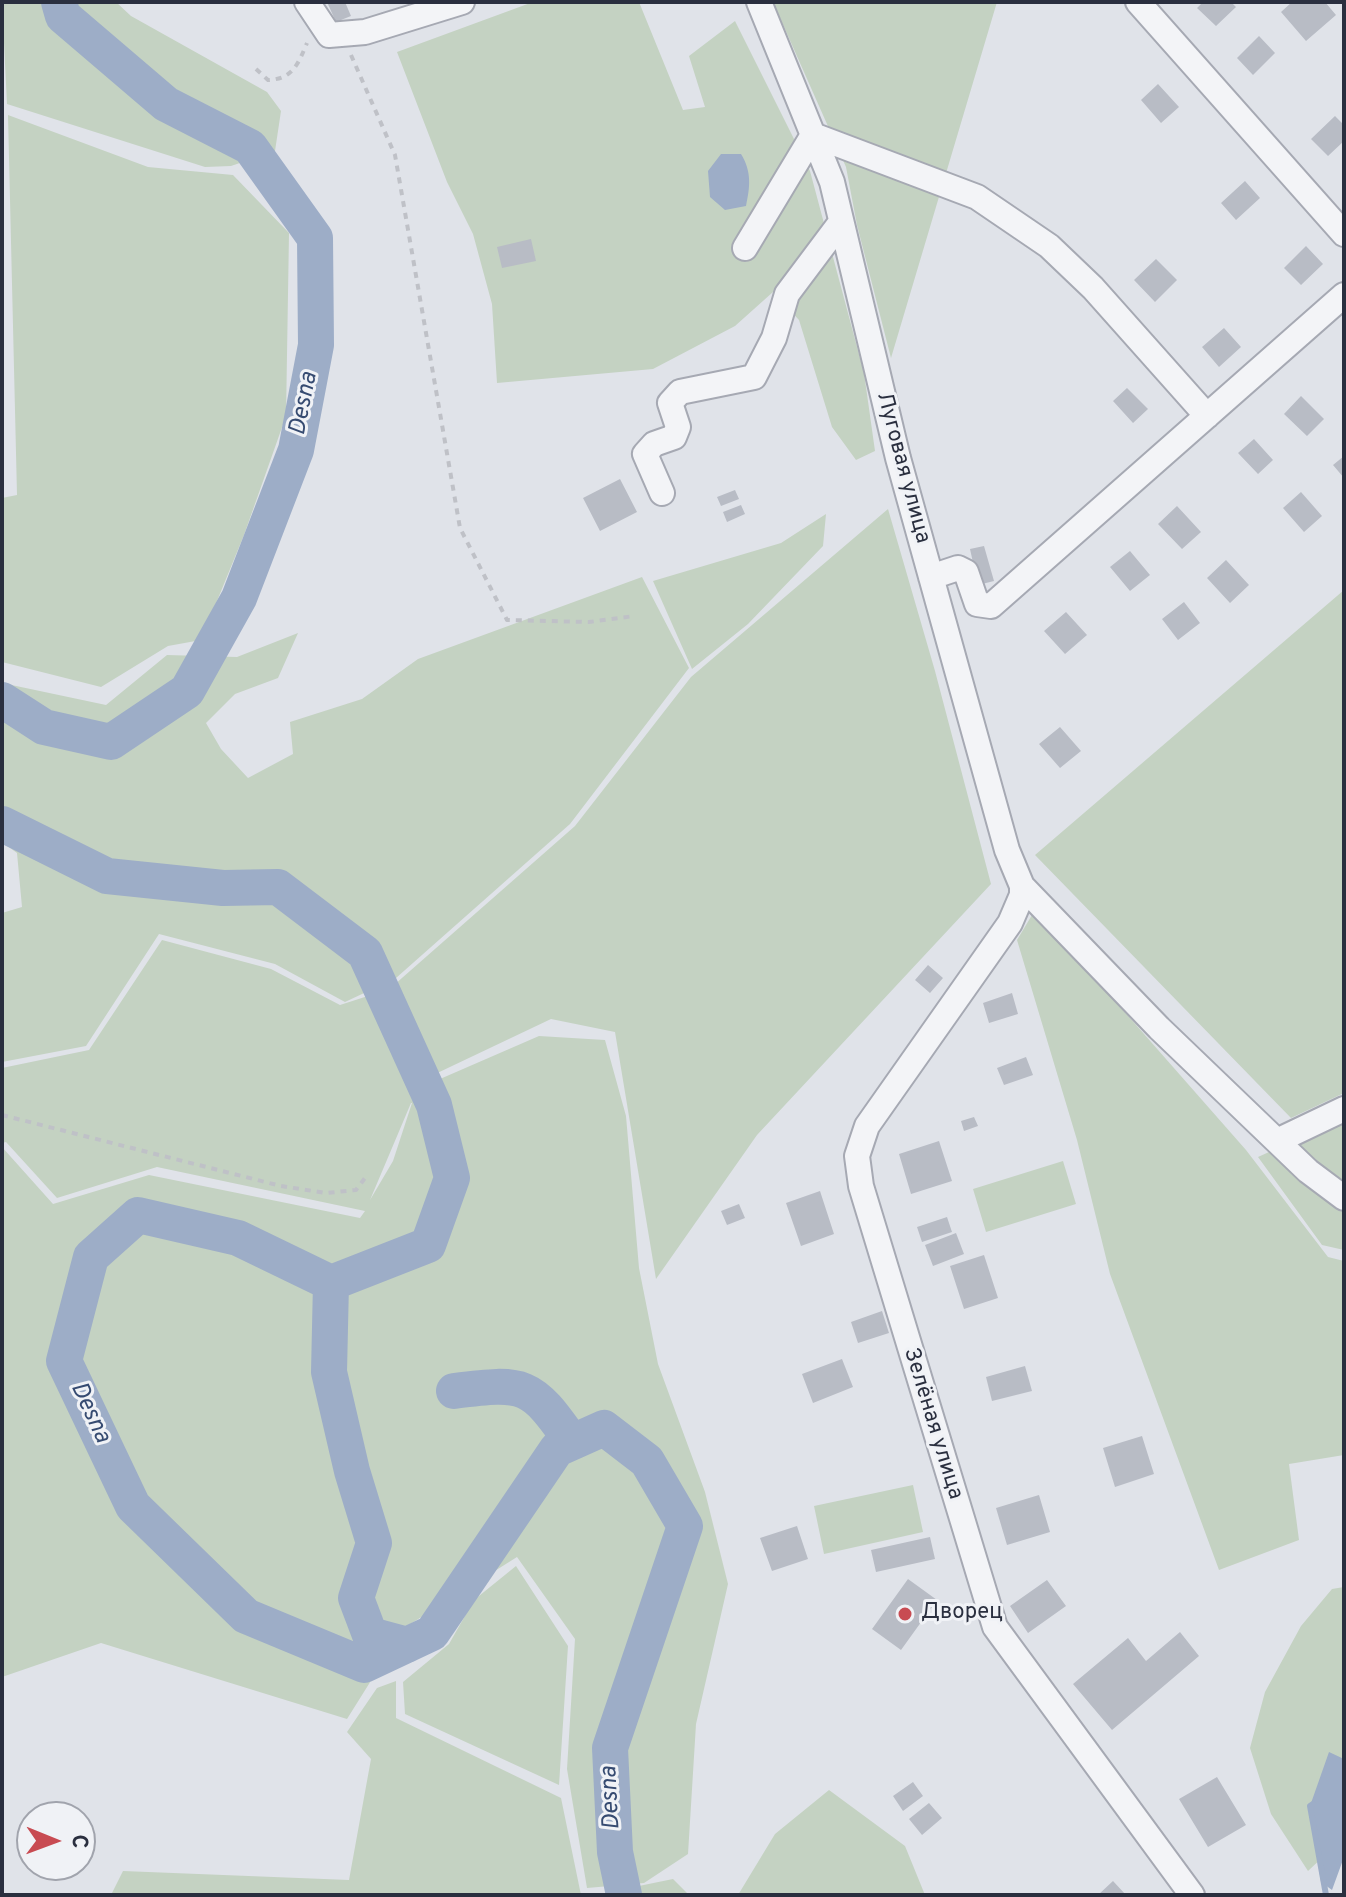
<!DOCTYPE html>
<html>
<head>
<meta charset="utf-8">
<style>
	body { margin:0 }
	#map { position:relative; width:1346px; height:1897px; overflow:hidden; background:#e0e3e9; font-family:Overpass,sans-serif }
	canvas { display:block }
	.frame { position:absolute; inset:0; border:4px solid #2a2f3f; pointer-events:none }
	.north { position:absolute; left:16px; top:1801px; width:80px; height:80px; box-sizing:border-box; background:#f0f2f6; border:2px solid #a1a4ad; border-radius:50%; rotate:91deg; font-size:22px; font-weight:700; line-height:32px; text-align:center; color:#2a2f3f }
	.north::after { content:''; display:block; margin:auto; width:28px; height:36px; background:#c84b52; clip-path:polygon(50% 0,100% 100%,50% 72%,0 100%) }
</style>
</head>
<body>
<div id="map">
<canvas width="1346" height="1897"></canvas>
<div class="frame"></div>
<div class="north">С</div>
</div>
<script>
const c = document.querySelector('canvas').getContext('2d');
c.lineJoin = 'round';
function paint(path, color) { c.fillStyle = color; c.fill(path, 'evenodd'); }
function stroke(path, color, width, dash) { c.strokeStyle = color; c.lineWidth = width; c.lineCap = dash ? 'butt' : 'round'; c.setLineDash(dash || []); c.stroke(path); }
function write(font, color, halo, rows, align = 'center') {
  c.font = font + ' Overpass,sans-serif'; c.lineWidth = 6; c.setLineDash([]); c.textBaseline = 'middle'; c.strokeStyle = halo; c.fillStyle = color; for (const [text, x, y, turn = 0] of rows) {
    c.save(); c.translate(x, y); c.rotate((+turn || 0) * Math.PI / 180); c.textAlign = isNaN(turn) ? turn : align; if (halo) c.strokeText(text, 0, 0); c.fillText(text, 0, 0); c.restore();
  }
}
paint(new Path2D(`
	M 2,2 L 116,2 L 131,16 L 267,92 L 281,111 L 275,151 L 231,166 L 205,167 L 7,104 Z
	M 533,2 L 639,2 L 683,110 L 705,107 L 689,56 L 735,21 L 810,171 L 864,373 L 875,451 L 856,460 L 832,427 L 799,320 L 773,292 L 735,326 L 653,369 L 497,383 L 492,304 L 473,234 L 447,182 L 397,52 Z
	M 773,2 L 997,2 L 891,358 L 857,225 L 846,167 Z
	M 8,115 L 148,167 L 233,175 L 289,233 L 286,416 L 244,535 L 201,640 L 168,646 L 101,687 L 2,662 L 2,498 L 17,495 Z
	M 888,509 L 935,671 L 991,884 L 757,1135 L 656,1279 L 615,1032 L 551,1019 L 431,1076 L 394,985 L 575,826 L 691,677 Z
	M 826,514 L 823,546 L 748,624 L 692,669 L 653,581 L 781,543 Z
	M 642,577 L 689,668 L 570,824 L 396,978 L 345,1002 L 275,964 L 159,934 L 86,1046 L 2,1062 L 2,913 L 22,907 L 17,853 L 2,842 L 2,683 L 106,705 L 167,655 L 237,657 L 298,633 L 278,678 L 235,694 L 206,723 L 221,749 L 248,778 L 293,754 L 290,722 L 362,699 L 418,659 Z
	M 1344,590 L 1344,1093 L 1291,1118 L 1035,855 Z
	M 1035,910 L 1246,1150 L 1328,1257 L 1344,1261 L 1344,1455 L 1289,1464 L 1299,1540 L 1219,1570 L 1110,1274 L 1077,1140 L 1017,940 Z
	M 162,940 L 271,969 L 340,1005 L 371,995 L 417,1089 L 539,1036 L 605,1040 L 626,1116 L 639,1268 L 658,1364 L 705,1492 L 728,1584 L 696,1724 L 688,1854 L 644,1883 L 587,1888 L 567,1769 L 575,1639 L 517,1557 L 404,1628 L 347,1719 L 101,1643 L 2,1677 L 2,1147 L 53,1204 L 149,1175 L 360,1218 L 365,1211 L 157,1167 L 57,1198 L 6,1142 L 2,1143 L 2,1068 L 89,1050 ZM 412,1103 L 393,1161 L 370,1200 L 411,1103 Z
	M 1344,1118 L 1344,1250 L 1322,1245 L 1258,1157 Z
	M 1063,1161 L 1076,1204 L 986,1232 L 973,1189 Z
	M 913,1485 L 923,1532 L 824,1554 L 814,1506 Z
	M 516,1566 L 568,1646 L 559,1785 L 405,1714 L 403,1682 L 449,1644 L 474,1600 Z
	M 1344,1587 L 1344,1837 L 1308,1871 L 1271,1814 L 1250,1748 L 1265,1692 L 1301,1626 L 1332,1589 Z
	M 396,1681 L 396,1718 L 561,1798 L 581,1895 L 111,1895 L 123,1871 L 349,1880 L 371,1759 L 347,1732 L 377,1688 Z
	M 829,1790 L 905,1846 L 925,1895 L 738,1895 L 775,1834 Z
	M 673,1879 L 689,1895 L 595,1895 Z`), '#c4d2c2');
paint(new Path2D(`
	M 721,154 L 741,154 C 752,172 750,187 746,206 L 725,210 L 710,197 L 708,171 Z
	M 1329,1752 L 1344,1759 L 1344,1857 L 1332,1890 L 1321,1882 L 1310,1806 Z`), '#9dadc7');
stroke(new Path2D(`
	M 1313,1804 L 1310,1806 L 1326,1895`), '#9dadc7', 6);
stroke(new Path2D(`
	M 2,700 L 44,727 L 111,742 L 187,691 L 239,598 L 296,450 L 316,345 L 315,238 L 250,147 L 166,104 L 63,16 L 59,2
	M 2,824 L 107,876 L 223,888 L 278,887 L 365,953 L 434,1105 L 452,1178 L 428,1245 L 331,1283 L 238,1238 L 138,1215 L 91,1257 L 64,1361 L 133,1506 L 246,1616 L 364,1665 L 432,1633 L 557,1449 L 604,1428 L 647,1461 L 685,1526 L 610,1748 L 615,1852 L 624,1895
	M 331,1283 L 329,1372 L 352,1471 L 374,1543 L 356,1598 L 370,1635 L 407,1645
	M 454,1391 C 525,1382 531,1383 572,1442`), '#9dadc7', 36);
paint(new Path2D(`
	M 327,2 L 345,2 L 351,16 L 336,22 Z
	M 1203,2 L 1231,2 L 1236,7 L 1216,26 L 1197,8 Z
	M 1292,2 L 1325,2 L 1336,15 L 1306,41 L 1281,12 Z
	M 1259,36 L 1275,53 L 1253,75 L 1237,58 Z
	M 1158,84 L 1179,107 L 1161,123 L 1141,100 Z
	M 1335,116 L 1344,125 L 1344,141 L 1328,156 L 1311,139 Z
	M 1245,181 L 1260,198 L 1236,220 L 1221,203 Z
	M 531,239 L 536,261 L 502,268 L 497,247 Z
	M 1306,246 L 1323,264 L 1301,285 L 1284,268 Z
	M 1156,259 L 1177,280 L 1155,302 L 1134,280 Z
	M 1224,328 L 1241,347 L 1219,367 L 1202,347 Z
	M 1127,388 L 1148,409 L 1133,423 L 1113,401 Z
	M 1301,396 L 1324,419 L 1307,436 L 1284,414 Z
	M 1254,439 L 1273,460 L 1258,474 L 1238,453 Z
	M 1344,456 L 1344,478 L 1333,465 Z
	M 620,479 L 637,512 L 600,531 L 583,498 Z
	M 735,490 L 739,499 L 721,506 L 717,497 Z
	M 1301,492 L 1322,516 L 1304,532 L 1283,508 Z
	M 741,505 L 745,514 L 727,522 L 723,512 Z
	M 1177,506 L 1201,532 L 1182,549 L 1158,524 Z
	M 984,546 L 994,581 L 978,585 L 970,549 Z
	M 1130,551 L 1150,575 L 1130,591 L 1110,567 Z
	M 1226,560 L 1249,585 L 1230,603 L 1207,578 Z
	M 1184,602 L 1200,623 L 1178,640 L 1162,619 Z
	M 1066,612 L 1087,635 L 1065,654 L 1044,631 Z
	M 1060,727 L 1081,751 L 1060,768 L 1039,744 Z
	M 928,965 L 943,978 L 930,993 L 915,980 Z
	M 1012,993 L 1018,1014 L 989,1023 L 983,1003 Z
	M 1026,1057 L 1033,1075 L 1004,1085 L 997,1068 Z
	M 974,1117 L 978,1126 L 964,1131 L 961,1121 Z
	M 939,1141 L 952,1181 L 911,1194 L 899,1154 Z
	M 820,1191 L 834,1234 L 801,1246 L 786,1203 Z
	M 739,1204 L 745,1218 L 727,1225 L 721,1211 Z
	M 947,1217 L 952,1232 L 922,1242 L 917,1227 Z
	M 956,1233 L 964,1254 L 933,1266 L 925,1245 Z
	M 984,1255 L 998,1298 L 964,1309 L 950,1266 Z
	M 882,1311 L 889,1333 L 858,1343 L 851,1322 Z
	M 842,1359 L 853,1387 L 813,1403 L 802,1374 Z
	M 1025,1366 L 1032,1391 L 992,1401 L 986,1377 Z
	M 1142,1436 L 1154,1474 L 1115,1487 L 1103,1448 Z
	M 1039,1495 L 1050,1532 L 1007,1545 L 996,1508 Z
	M 797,1526 L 808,1559 L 772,1571 L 760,1538 Z
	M 930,1537 L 935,1559 L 876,1572 L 871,1550 Z
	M 908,1579 L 937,1600 L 901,1650 L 872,1629 Z
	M 1047,1580 L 1066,1606 L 1028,1633 L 1010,1606 Z
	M 1180,1632 L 1199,1656 L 1112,1730 L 1073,1684 L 1128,1638 L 1146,1661 Z
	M 1217,1777 L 1246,1825 L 1208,1847 L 1179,1799 Z
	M 913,1782 L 923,1796 L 903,1811 L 893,1796 Z
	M 929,1803 L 942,1818 L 922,1835 L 909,1819 Z
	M 1113,1881 L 1126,1895 L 1098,1895 Z`), '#b8bcc5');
const minor = new Path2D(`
	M 307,2 L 329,35 L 365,32 L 462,2
	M 759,2 L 832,182 L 898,458 L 1007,850 L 1022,886 L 1022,895 L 1010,923 L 867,1126 L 857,1156 L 861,1186 L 995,1627 L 1192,1895
	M 1138,2 L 1344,234
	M 745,248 L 813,135 L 977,197 L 1049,246 L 1093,288 L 1207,416
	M 662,493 L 645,454 L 654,444 L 674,437 L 678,427 L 670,403 L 680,392 L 754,377 L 774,338 L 787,294 L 841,222
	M 931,577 L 958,568 L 966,572 L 977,604 L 991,606 L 1344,295
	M 1022,886 L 1159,1028 L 1308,1171 L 1344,1198
	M 1277,1141 L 1344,1109`);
stroke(minor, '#a6a9b3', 28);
stroke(new Path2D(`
	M 351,55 L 395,155 L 460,528 L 507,620 L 589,622 L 634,616
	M 256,69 L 268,80 C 293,79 298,64 307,43
	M 2,1115 L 281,1186 L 326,1193 L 356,1190 L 368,1174`), '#bfc1c7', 4, [6, 6]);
stroke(minor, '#f3f4f7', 24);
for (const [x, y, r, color] of [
	[905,1614,8,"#c84b52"]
]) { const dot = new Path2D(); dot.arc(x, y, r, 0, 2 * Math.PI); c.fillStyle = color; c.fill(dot); stroke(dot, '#f0f2f6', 3); }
write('22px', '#2a2f3f', '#f0f2f6', [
	["Луговая улица",902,468,75],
	["Зелёная улица",932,1424,73]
]);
write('22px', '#2a2f3f', '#f0f2f6', [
	["Дворец",921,1614]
], 'left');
write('italic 24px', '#364b71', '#f0f2f6', [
	["Desna",305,404,-79],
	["Desna",89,1413,65],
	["Desna",612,1798,-93]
]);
</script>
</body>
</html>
